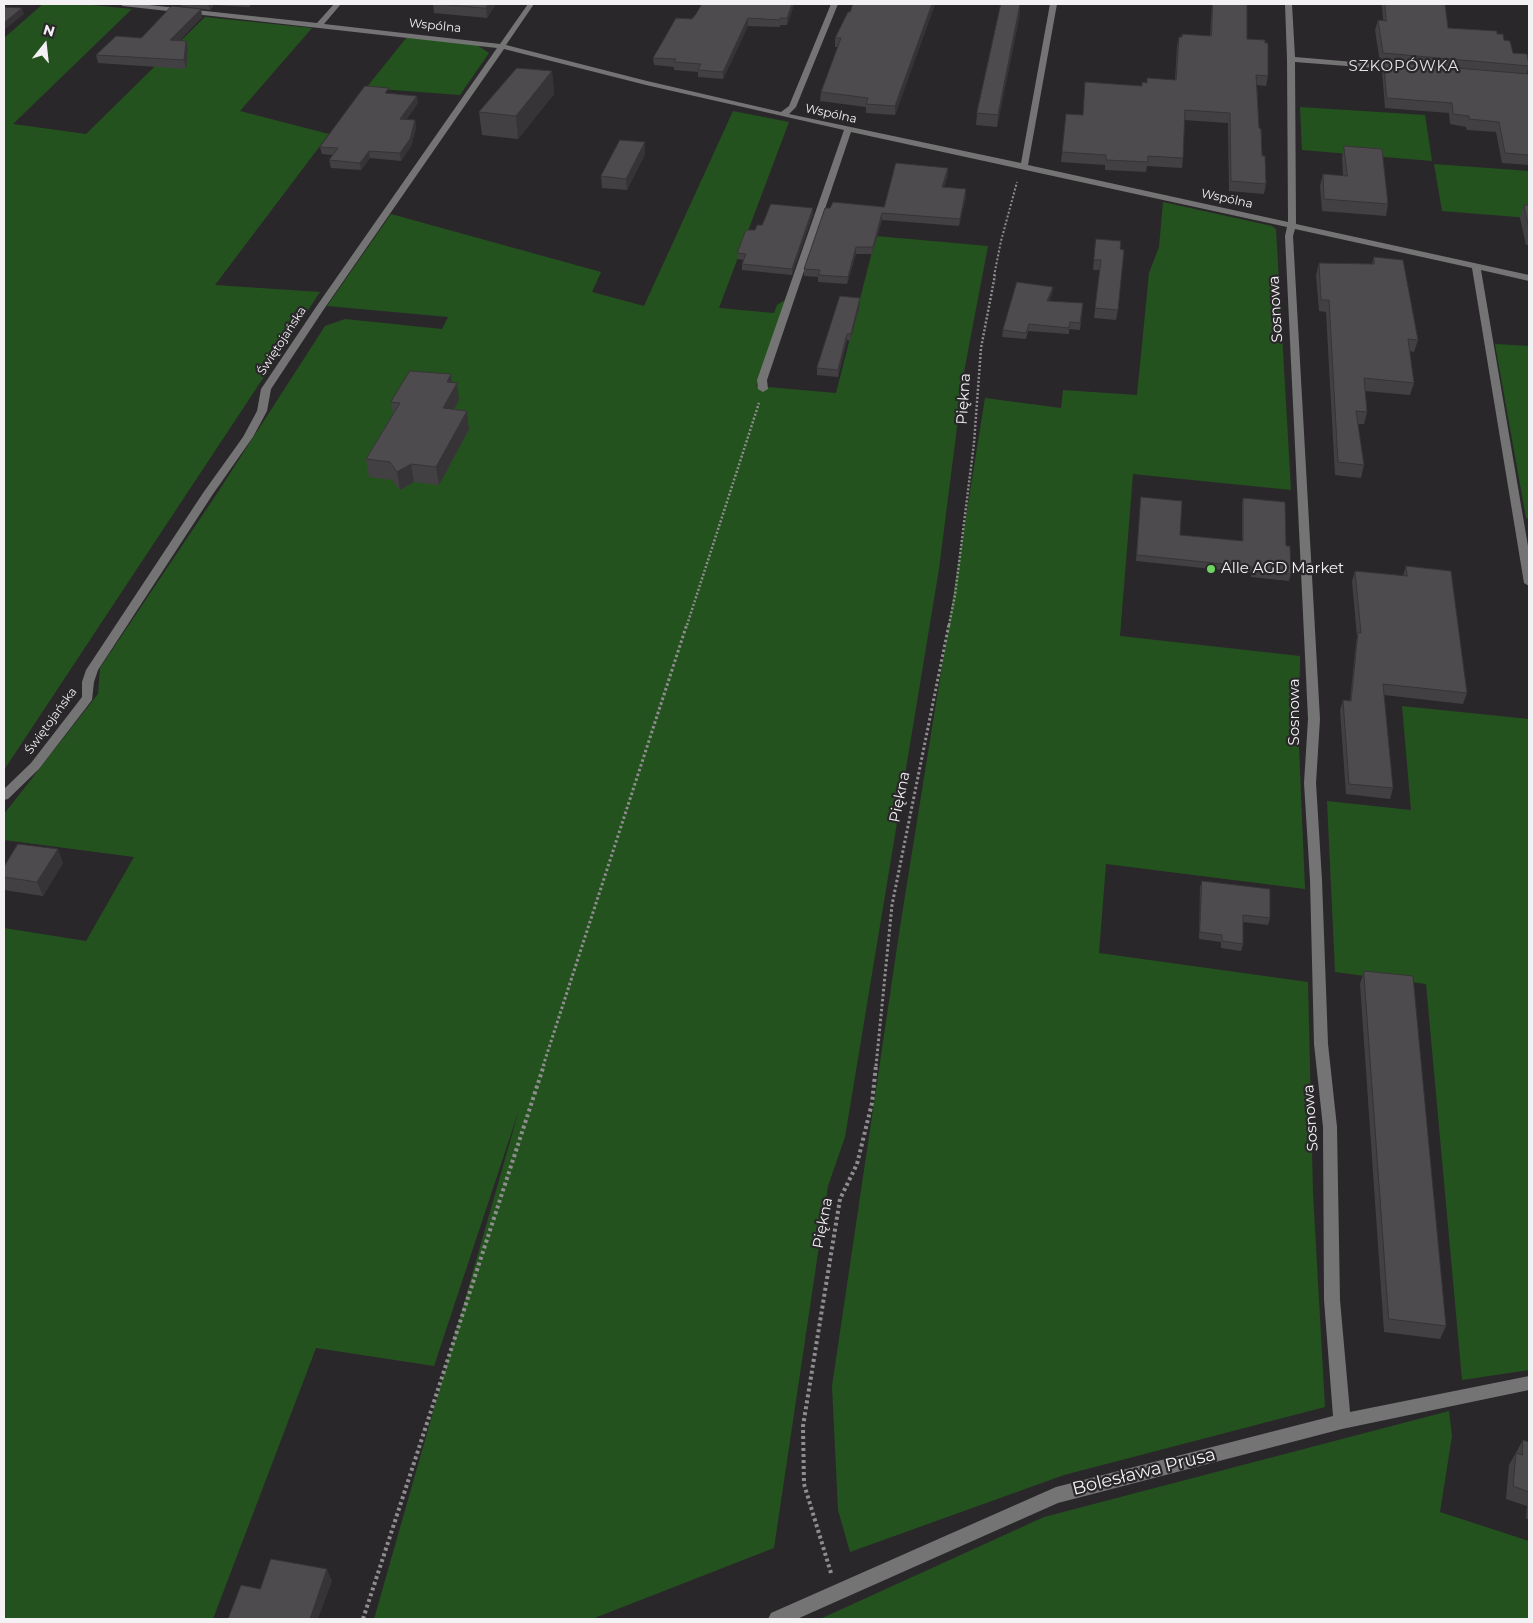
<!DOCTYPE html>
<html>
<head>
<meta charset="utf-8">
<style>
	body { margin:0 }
	#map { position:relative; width:1533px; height:1623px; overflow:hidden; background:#2a272a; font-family:Montserrat,sans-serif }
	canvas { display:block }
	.frame { position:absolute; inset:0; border:5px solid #f3f1f3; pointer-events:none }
	.north { position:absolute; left:20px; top:20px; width:50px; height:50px; -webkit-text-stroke:4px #2a272a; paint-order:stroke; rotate:16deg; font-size:14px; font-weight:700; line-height:20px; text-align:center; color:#f3f1f3 }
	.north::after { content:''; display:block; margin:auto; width:18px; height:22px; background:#f3f1f3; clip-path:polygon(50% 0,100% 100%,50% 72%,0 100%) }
</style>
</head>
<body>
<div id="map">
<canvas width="1533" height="1623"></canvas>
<div class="frame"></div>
<div class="north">N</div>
</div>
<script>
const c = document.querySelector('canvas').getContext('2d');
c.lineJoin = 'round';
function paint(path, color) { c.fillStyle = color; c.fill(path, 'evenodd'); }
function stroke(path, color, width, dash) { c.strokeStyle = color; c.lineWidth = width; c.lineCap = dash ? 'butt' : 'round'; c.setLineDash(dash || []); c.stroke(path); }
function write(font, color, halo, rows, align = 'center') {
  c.font = font + ' Montserrat,sans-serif'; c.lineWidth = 4.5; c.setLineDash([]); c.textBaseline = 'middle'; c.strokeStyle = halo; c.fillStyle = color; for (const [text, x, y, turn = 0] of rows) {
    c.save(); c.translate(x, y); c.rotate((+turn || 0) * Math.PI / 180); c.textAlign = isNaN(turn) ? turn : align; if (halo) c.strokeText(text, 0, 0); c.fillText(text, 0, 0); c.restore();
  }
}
paint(new Path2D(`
	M 43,4 L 82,4 L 132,9 L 13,124 L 86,134 L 205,17 L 312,28 L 240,111 L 329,134 L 215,285 L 320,292 L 4,770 L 4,38 Z
	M 407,37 L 477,45 L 489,53 L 460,95 L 366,88 Z
	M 1300,107 L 1425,115 L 1432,161 L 1302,150 Z
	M 733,111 L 789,122 L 719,308 L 774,313 L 777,305 L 785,300 L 756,386 L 836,393 L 876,236 L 988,246 L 964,372 L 939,569 L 845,1137 L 828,1186 L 774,1548 L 592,1619 L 374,1619 L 519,1110 L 434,1366 L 316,1348 L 213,1619 L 4,1619 L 4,928 L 86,941 L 134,857 L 4,840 L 4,814 L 98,694 L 100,668 L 218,492 L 325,326 L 345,319 L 442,329 L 448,317 L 327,306 L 391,214 L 601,272 L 592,292 L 644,306 Z
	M 1434,164 L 1529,171 L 1529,218 L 1442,211 Z
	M 1163,202 L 1272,226 L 1276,229 L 1291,490 L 1133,474 L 1120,636 L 1300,656 L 1299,747 L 1305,889 L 1106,864 L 1099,953 L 1308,982 L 1313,1193 L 1325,1407 L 1064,1475 L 850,1552 L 838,1510 L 832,1386 L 900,927 L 985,398 L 1061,408 L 1063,390 L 1137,395 L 1149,273 L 1159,247 Z
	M 1495,344 L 1529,346 L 1529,518 L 1526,518 Z
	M 1402,706 L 1529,719 L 1529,1370 L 1462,1380 L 1426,984 L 1335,972 L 1327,801 L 1411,810 Z
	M 1449,1411 L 1452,1436 L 1440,1512 L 1529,1541 L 1529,1619 L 820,1619 L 1044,1517 Z`), '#24521f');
stroke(new Path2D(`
	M 994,276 L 1001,241 L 1017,182`), '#8f8d8f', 2, [2, 2]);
stroke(new Path2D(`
	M 687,625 L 759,403
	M 949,625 L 955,595 L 974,443 L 981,348 L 995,275`), '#8f8d8f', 2.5, [2, 2]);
stroke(new Path2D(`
	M 543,1066 L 687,624
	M 876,1066 L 892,905 L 949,624`), '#8f8d8f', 3, [2.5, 2.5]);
stroke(new Path2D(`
	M 831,1573 L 804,1484 L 803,1426 L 840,1199 L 857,1164 L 872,1103 L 876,1065
	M 363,1619 L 544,1065`), '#8f8d8f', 4, [3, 3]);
paint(new Path2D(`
	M 119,4 L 140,4 L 317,23 L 334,4 L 341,4 L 324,24 L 500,44 L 528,4 L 534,4 L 506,45 L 647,81 L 781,112 L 789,106 L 831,4 L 838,4 L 796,107 L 789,114 L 1021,163 L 1050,4 L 1057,4 L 1028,165 L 1288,222 L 1287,59 L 1285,4 L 1292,4 L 1295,57 L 1401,66 L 1402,68 L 1398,70 L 1295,62 L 1296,224 L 1529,275 L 1529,281 L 1481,270 L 1529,552 L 1529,586 L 1524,583 L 1472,268 L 1295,229 L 1293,236 L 1320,719 L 1316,783 L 1322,880 L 1328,1044 L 1337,1127 L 1340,1300 L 1350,1412 L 1529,1376 L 1529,1390 L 1342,1429 L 1058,1503 L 797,1619 L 768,1619 L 771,1613 L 1056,1487 L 1333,1416 L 1324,1300 L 1323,1127 L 1314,1044 L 1310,880 L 1304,783 L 1308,719 L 1285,236 L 1287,227 L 851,132 L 767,380 L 768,389 L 763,392 L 758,389 L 757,380 L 844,130 L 646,85 L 504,49 L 324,309 L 271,389 L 267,411 L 253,437 L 213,494 L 98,670 L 94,682 L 92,700 L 39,769 L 8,799 L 4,800 L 4,789 L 31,763 L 82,697 L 82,682 L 86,670 L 203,493 L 243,437 L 257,411 L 261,389 L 316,307 L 497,48 L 123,6 Z`), '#757475');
paint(new Path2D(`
	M 180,4 L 252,4 L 249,7 L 214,5 L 210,10 L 181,6 Z
	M 360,4 L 380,4 L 379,5 Z
	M 433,4 L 496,4 L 487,18 L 434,13 Z
	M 702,4 L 794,4 L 787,25 L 780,25 L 780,27 L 748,26 L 723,79 L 698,77 L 698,72 L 674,70 L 674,67 L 654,65 L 653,58 L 696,14 Z
	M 935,4 L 895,115 L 866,113 L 866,107 L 820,101 L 821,92 L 838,47 L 835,47 L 835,38 L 850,12 Z
	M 1212,4 L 1247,4 L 1247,39 L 1268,76 L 1266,86 L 1257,85 L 1259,128 L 1266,184 L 1264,194 L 1229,191 L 1228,123 L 1184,120 L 1183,158 L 1182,168 L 1147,166 L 1146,172 L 1105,170 L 1105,165 L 1061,162 L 1066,114 L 1083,115 L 1085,82 L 1142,86 L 1142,82 L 1147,83 L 1147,78 L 1175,80 L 1177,46 L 1179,37 L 1210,36 Z
	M 1382,4 L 1445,4 L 1448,28 L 1497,34 L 1504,40 L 1513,53 L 1529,64 L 1527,74 L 1529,74 L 1529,165 L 1502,163 L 1496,132 L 1467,130 L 1466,127 L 1450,124 L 1449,113 L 1385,108 L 1382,71 L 1384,63 L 1380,63 L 1375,30 L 1378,20 L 1383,20 Z
	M 201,9 L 202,17 L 179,41 L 186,41 L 188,49 L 186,69 L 98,63 L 96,55 L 141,38 Z
	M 1020,14 L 997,127 L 976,125 L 977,113 Z
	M 552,71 L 554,94 L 518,139 L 482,135 L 479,112 Z
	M 390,94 L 418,103 L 406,120 L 415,120 L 416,128 L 411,146 L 401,161 L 370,158 L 361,170 L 331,168 L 329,160 L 333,155 L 322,154 L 320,147 Z
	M 1344,146 L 1388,204 L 1386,216 L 1322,211 L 1320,186 L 1323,174 L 1343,176 L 1342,158 Z
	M 645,154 L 627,190 L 602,188 L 601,176 Z
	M 948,168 L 948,175 L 944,187 L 966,189 L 966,196 L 959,226 L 882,220 L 872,254 L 856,254 L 847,284 L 818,282 L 818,277 L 804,276 L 804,269 L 884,207 Z
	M 1524,205 L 1529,205 L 1529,245 L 1526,245 L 1520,218 Z
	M 813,208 L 813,214 L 792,275 L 742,270 L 742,264 L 744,260 L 737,259 L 737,253 L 755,230 L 762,225 Z
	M 1096,239 L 1120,249 L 1118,310 L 1116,320 L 1094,318 L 1100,270 L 1093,270 Z
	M 1374,257 L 1418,340 L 1414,352 L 1410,351 L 1414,383 L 1410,395 L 1365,391 L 1367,412 L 1364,424 L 1358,424 L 1364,465 L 1361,478 L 1335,475 L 1326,312 L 1319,311 L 1316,275 L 1319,263 L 1372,264 Z
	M 1053,287 L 1052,294 L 1049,301 L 1083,303 L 1080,330 L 1069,329 L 1069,334 L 1028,331 L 1026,339 L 1002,337 L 1003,330 Z
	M 860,298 L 860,305 L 850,341 L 847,340 L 838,377 L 817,375 L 817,368 Z
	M 451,374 L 452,382 L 459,400 L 454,409 L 469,429 L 439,485 L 414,482 L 400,490 L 392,480 L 369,477 L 366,459 L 393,413 L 391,402 Z
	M 1141,497 L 1180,535 L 1242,541 L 1242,505 L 1243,498 L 1286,546 L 1291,574 L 1289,581 L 1251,577 L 1251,573 L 1136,561 Z
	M 1406,566 L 1467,693 L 1463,704 L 1384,695 L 1393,788 L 1390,799 L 1346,794 L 1340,710 L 1343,700 L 1350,701 L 1356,643 L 1357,637 L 1352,581 L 1355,571 L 1403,576 Z
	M 63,863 L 43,896 L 4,890 L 4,867 Z
	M 1202,881 L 1270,918 L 1268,925 L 1243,922 L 1243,944 L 1241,951 L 1221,948 L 1221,942 L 1199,939 L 1200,887 Z
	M 1364,971 L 1446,1326 L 1440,1339 L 1384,1332 L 1360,984 Z
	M 1523,1440 L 1529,1442 L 1529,1520 L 1526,1518 L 1527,1506 L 1506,1499 L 1509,1465 Z`), '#434043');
paint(new Path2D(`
	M 208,4 L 214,4 L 214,5 L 210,10 Z
	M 488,4 L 496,4 L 487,18 L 486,8 Z
	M 792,4 L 794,4 L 787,25 L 787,18 Z
	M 932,4 L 935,4 L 895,115 L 895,106 Z
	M 1020,4 L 1020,14 L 997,127 L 998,115 Z
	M 22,8 L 24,14 L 4,30 L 4,23 Z
	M 201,9 L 202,17 L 172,48 L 170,40 Z
	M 748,18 L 748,26 L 723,79 L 723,72 Z
	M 186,41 L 188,49 L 186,69 L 184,60 Z
	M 552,71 L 554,94 L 518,139 L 516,116 Z
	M 417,96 L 418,103 L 401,126 L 400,119 Z
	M 415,120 L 416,128 L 411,146 L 401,161 L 400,153 Z
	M 645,142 L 645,154 L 627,190 L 626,179 Z
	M 369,151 L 370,158 L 361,170 L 360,163 Z
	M 948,168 L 948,175 L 942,194 L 942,187 Z
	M 966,189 L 966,196 L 959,226 L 960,219 Z
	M 813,208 L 813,214 L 792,275 L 792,269 Z
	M 882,213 L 882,220 L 872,254 L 873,247 Z
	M 856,247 L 856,254 L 847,284 L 848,277 Z
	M 1053,287 L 1052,294 L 1047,307 L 1047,301 Z
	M 860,298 L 860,305 L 850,341 L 851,334 Z
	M 847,334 L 847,340 L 838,377 L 838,370 Z
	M 451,374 L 453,390 L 457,383 L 459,400 L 445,426 L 443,408 L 447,382 Z
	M 467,411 L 469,429 L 439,485 L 436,467 Z
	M 411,464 L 414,482 L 400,490 L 397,472 Z
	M 58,849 L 63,863 L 43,896 L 37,882 Z
	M 327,1569 L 332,1581 L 318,1619 L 310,1619 Z`), '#373437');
const building = new Path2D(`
	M 439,4 L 488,4 L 486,8 Z
	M 702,4 L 792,4 L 787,18 L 780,18 L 780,20 L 748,18 L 723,72 L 698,70 L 701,64 L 674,62 L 676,59 L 653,58 L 676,18 L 692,19 L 696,14 Z
	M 853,4 L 932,4 L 895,106 L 866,104 L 868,98 L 821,92 L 841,38 L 835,38 L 848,12 L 850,12 Z
	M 1001,4 L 1020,4 L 998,115 L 977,113 Z
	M 1213,4 L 1247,4 L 1247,39 L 1265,40 L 1265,43 L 1268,43 L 1268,76 L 1256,75 L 1259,128 L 1261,129 L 1262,156 L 1265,156 L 1266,184 L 1231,181 L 1230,113 L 1185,110 L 1183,158 L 1148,156 L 1148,162 L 1106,160 L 1106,155 L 1062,152 L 1066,114 L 1083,115 L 1085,82 L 1142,86 L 1142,82 L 1147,83 L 1147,78 L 1176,80 L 1179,37 L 1182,37 L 1182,34 L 1211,36 Z
	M 1385,4 L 1445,4 L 1448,28 L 1497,31 L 1497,34 L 1503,34 L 1504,40 L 1510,41 L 1513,53 L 1527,54 L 1529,66 L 1383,53 L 1378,20 L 1386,21 Z
	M 172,6 L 201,9 L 170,40 L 186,41 L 184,60 L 96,55 L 116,36 L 141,38 Z
	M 4,7 L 22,8 L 4,23 Z
	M 1384,62 L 1529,74 L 1529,155 L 1505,153 L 1499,122 L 1469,119 L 1469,116 L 1453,114 L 1452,103 L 1387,98 Z
	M 517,68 L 552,71 L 516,116 L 479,112 Z
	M 365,86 L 389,88 L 385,93 L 417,96 L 400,119 L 415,120 L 410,139 L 400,153 L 369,151 L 360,163 L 329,160 L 338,148 L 320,147 Z
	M 620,140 L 645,142 L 626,179 L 601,176 Z
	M 1344,146 L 1382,149 L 1388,204 L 1324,199 L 1323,174 L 1347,176 Z
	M 896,163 L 948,168 L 942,187 L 966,189 L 960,219 L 882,213 L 873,247 L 856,247 L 848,277 L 818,275 L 820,270 L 804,269 L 825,208 L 830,208 L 833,202 L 884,207 Z
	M 771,204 L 813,208 L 792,269 L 742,264 L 746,254 L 737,253 L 746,230 L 755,230 L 757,225 L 762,225 Z
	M 1524,205 L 1529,205 L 1529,228 Z
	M 1096,239 L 1121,241 L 1120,249 L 1124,250 L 1118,310 L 1095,308 L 1101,260 L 1094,260 Z
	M 1374,257 L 1403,260 L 1418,340 L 1408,339 L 1414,383 L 1364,378 L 1367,412 L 1356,411 L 1364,465 L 1338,462 L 1329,300 L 1321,300 L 1319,263 L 1374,264 Z
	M 1017,282 L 1053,287 L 1047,301 L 1083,303 L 1080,323 L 1070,322 L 1069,328 L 1029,324 L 1026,333 L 1003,330 Z
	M 840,296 L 860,298 L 851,334 L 847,334 L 838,370 L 817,368 Z
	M 410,371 L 451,374 L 447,382 L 457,383 L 443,408 L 467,411 L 436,467 L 411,464 L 397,472 L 390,462 L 366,459 L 400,403 L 391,402 Z
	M 1141,497 L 1182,501 L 1180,535 L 1243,541 L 1243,498 L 1285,502 L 1286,546 L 1290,546 L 1291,574 L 1253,571 L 1252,567 L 1137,555 Z
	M 1406,566 L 1451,571 L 1467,693 L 1383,684 L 1393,788 L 1349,784 L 1343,700 L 1351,701 L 1358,632 L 1361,633 L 1355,571 L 1407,576 Z
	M 18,844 L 58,849 L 37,882 L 4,877 L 4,867 Z
	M 1202,881 L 1270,889 L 1270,918 L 1243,915 L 1243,944 L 1222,941 L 1222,935 L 1200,932 Z
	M 1364,971 L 1413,976 L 1446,1326 L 1389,1319 Z
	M 1523,1440 L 1529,1442 L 1529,1492 L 1513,1486 L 1516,1453 L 1522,1455 Z
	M 271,1559 L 327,1569 L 310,1619 L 228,1619 L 241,1585 L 260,1589 Z`);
paint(building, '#4e4b4e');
stroke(building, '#373437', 1);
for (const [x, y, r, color] of [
	[1211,569,5,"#6dd361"]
]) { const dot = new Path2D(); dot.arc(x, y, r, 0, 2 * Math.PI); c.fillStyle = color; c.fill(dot); stroke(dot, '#2a272a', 2); }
write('12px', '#f3f1f3', '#2a272a', [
	["Wspólna",435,26,6],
	["Wspólna",831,114,12],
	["Wspólna",1227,199,12],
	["Świętojańska",282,341,-57],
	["Świętojańska",51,721,-54]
]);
c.letterSpacing = '1px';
write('15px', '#e6e3e6', '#2a272a', [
	["SZKOPÓWKA",1404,67]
]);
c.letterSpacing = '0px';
write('15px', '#f3f1f3', '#2a272a', [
	["Sosnowa",1276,309,-93],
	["Piękna",964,399,-86],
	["Sosnowa",1295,712,-90],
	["Piękna",900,797,-78],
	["Sosnowa",1311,1118,-94],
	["Piękna",823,1223,-79]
]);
write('15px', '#f3f1f3', '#2a272a', [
	["Alle AGD Market",1221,569]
], 'left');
write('18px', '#f3f1f3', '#2a272a', [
	["Bolesława Prusa",1144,1472,-14]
]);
</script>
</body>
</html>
